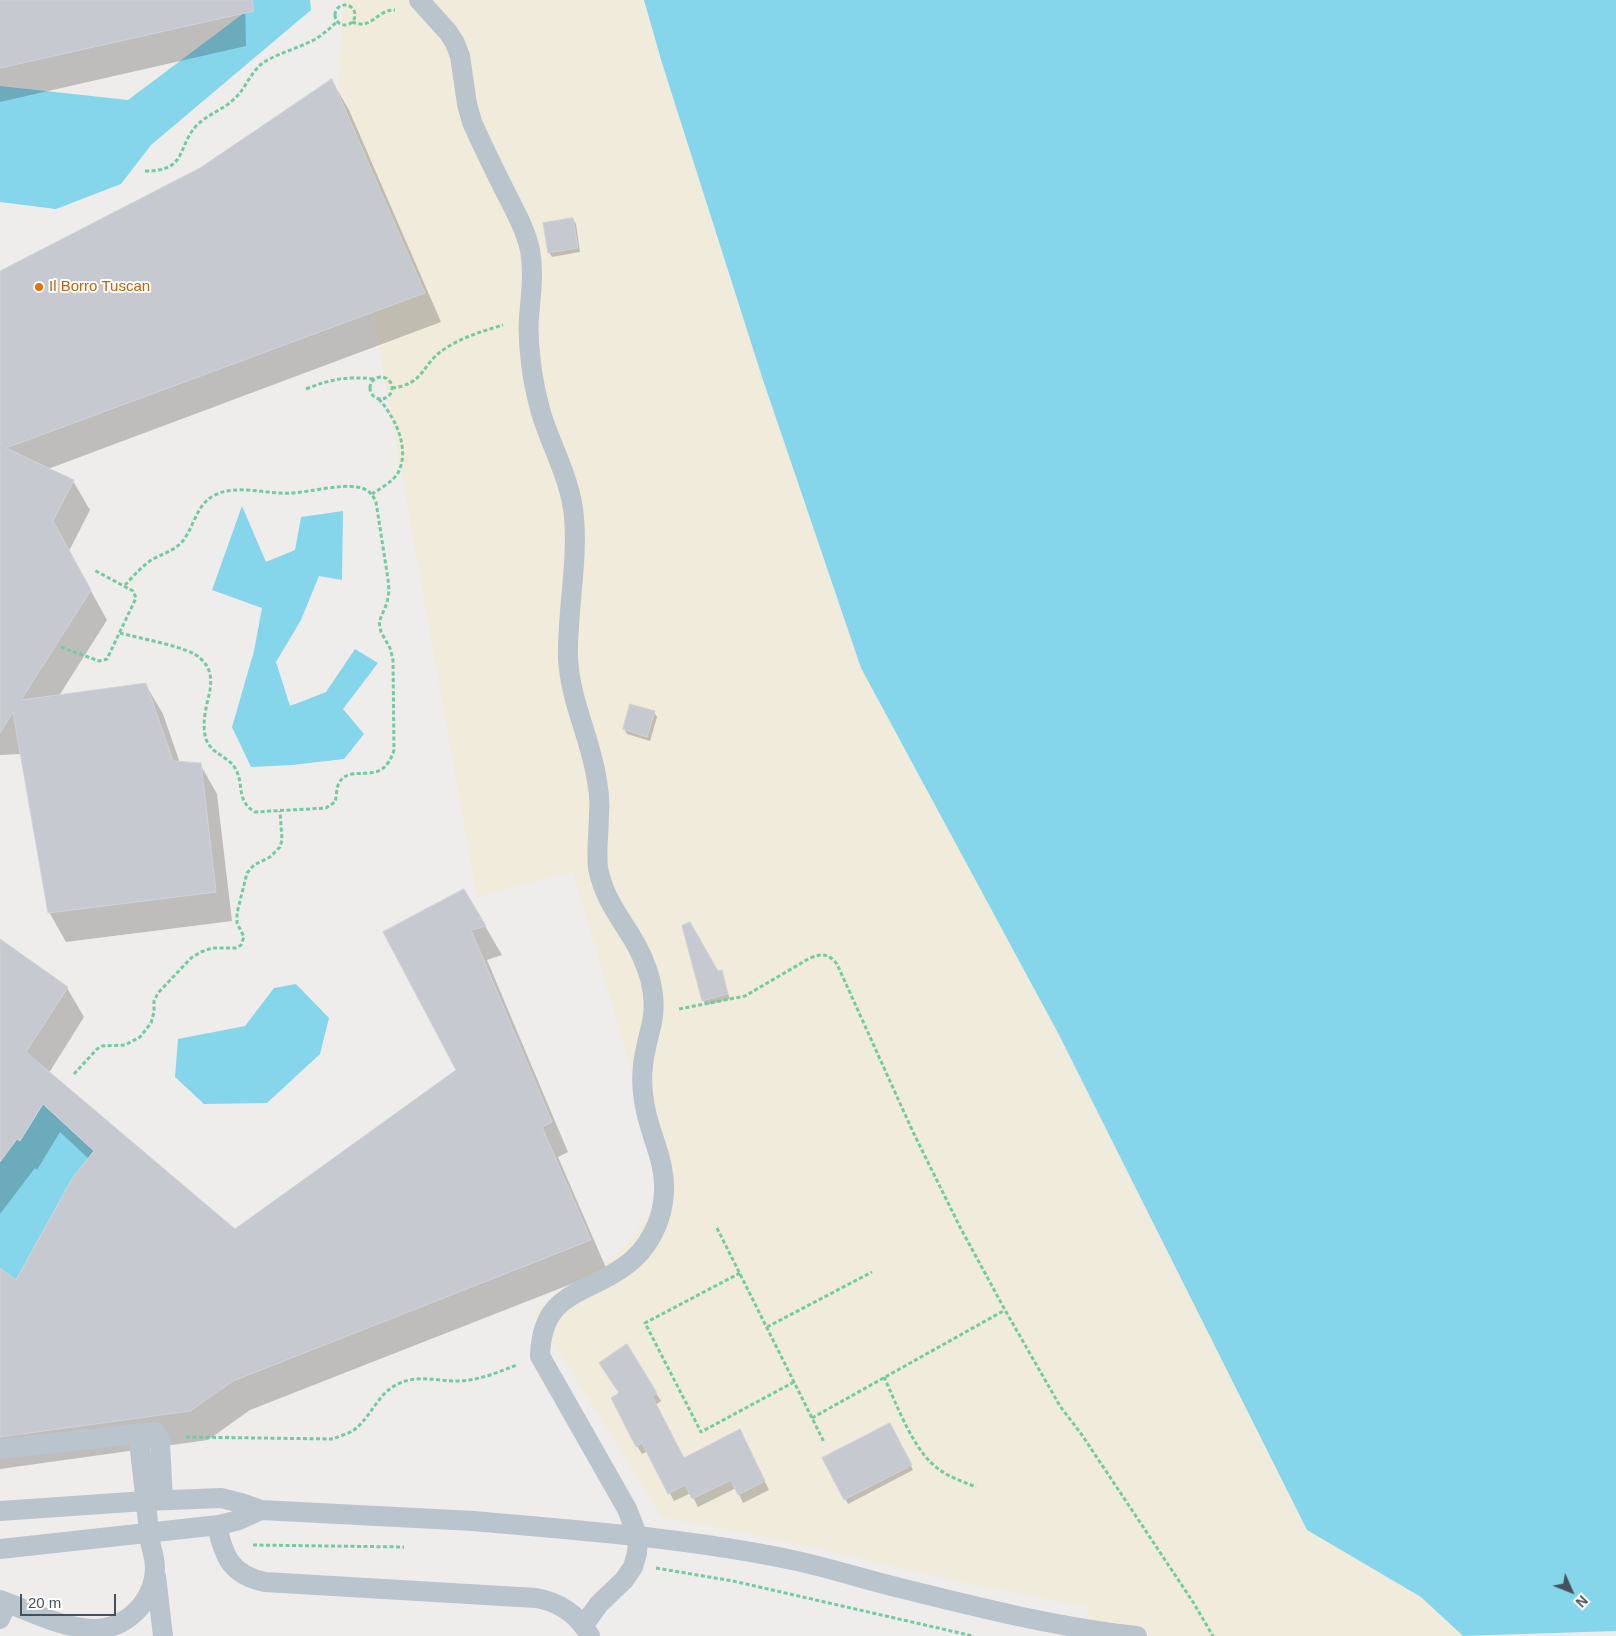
<!DOCTYPE html>
<html>
<head>
<meta charset="utf-8">
<style>
	body { margin:0 }
	#map { position:relative; width:1616px; height:1636px; overflow:hidden; background:#efecec; font-family:Arial,sans-serif }
	canvas { display:block }
	.north { position:absolute; left:1546px; top:1566px; width:50px; height:50px; -webkit-text-stroke:4px #fff; paint-order:stroke; rotate:134deg; font-size:14px; font-weight:700; line-height:20px; text-align:center; color:#45505a }
	.north::after { content:''; display:block; margin:auto; width:18px; height:22px; background:#45505a; clip-path:polygon(50% 0,100% 100%,50% 72%,0 100%) }
	.scale { position:absolute; left:20px; top:1594px; width:96px; height:22px; box-sizing:border-box; border:2px solid #45505a; border-top:0; padding-left:6px; font-size:15px; line-height:18px; white-space:nowrap; color:#45505a; -webkit-text-stroke:4px #fff; paint-order:stroke }
</style>
</head>
<body>
<div id="map">
<canvas width="1616" height="1636"></canvas>
<div class="north">N</div>
<div class="scale">20 m</div>
</div>
<script>
const c = document.querySelector('canvas').getContext('2d');
c.lineJoin = 'round';
function paint(path, color) { c.fillStyle = color; c.fill(path, 'evenodd'); }
function stroke(path, color, width, dash) { c.strokeStyle = color; c.lineWidth = width; c.lineCap = dash ? 'butt' : 'round'; c.setLineDash(dash || []); c.stroke(path); }
function write(font, color, halo, rows, align = 'center') {
  c.font = font + ' Arial,sans-serif'; c.lineWidth = 4; c.setLineDash([]); c.textBaseline = 'middle'; c.strokeStyle = halo; c.fillStyle = color; for (const [text, x, y, turn = 0] of rows) {
    c.save(); c.translate(x, y); c.rotate((+turn || 0) * Math.PI / 180); c.textAlign = isNaN(turn) ? turn : align; if (halo) c.strokeText(text, 0, 0); c.fillText(text, 0, 0); c.restore();
  }
}
paint(new Path2D(`
	M 343,0 L 644,0 L 662,63 L 762,377 L 861,668 L 1058,1033 L 1307,1530 L 1421,1597 L 1463,1636 L 1083,1636 L 1089,1607 L 961,1582 L 766,1537 L 662,1517 L 534,1312 L 620,1251 L 651,1213 L 660,1177 L 639,1097 L 573,872 L 477,897 L 337,111 Z`), '#f1ebdc');
paint(new Path2D(`
	M 249,0 L 310,0 L 311,10 L 151,145 L 121,184 L 56,209 L 0,202 L 0,86 L 128,100 L 248,10 Z
	M 644,0 L 1616,0 L 1616,1636 L 1463,1636 L 1421,1597 L 1307,1530 L 1058,1033 L 861,668 L 762,377 L 662,63 Z
	M 242,506 L 266,562 L 295,550 L 301,517 L 343,511 L 342,580 L 319,576 L 301,620 L 276,662 L 290,706 L 326,692 L 355,649 L 378,663 L 343,709 L 364,734 L 344,759 L 292,765 L 251,767 L 232,727 L 254,651 L 262,608 L 212,590 Z
	M 296,984 L 329,1018 L 320,1054 L 267,1103 L 204,1104 L 175,1077 L 178,1039 L 245,1026 L 274,988 Z
	M 43,1104 L 94,1151 L 73,1177 L 16,1280 L 0,1268 L 0,1162 L 5,1156 L 0,1153 L 3,1127 L 20,1141 Z`), '#86d6eb');
paint(new Path2D(`
	M 1616,1631 L 1616,1636 L 1460,1636 Z`), '#efecec');
paint(new Path2D(`
	M 0,0 L 245,0 L 246,46 L 0,102 Z
	M 332,81 L 349,110 L 441,322 L 48,469 L 73,481 L 90,510 L 69,551 L 107,620 L 59,696 L 146,685 L 163,714 L 180,763 L 200,764 L 217,794 L 232,921 L 66,942 L 49,912 L 22,754 L 0,755 L 0,273 L 201,169 Z
	M 573,219 L 576,224 L 580,252 L 552,257 L 549,252 Z
	M 654,712 L 657,717 L 650,741 L 627,734 L 624,729 Z
	M 464,890 L 502,955 L 487,960 L 568,1152 L 558,1157 L 607,1270 L 250,1410 L 208,1440 L 0,1469 L 0,1270 L 16,1282 L 89,1159 L 60,1132 L 37,1170 L 35,1168 L 0,1214 L 0,941 L 67,988 L 84,1017 L 49,1073 L 235,1231 L 457,1070 Z
	M 721,972 L 730,999 L 706,1005 L 703,1000 L 717,973 Z
	M 626,1345 L 661,1401 L 655,1405 L 684,1459 L 744,1439 L 769,1490 L 743,1503 L 736,1488 L 698,1507 L 691,1493 L 674,1501 L 648,1451 L 642,1454 L 637,1446 L 620,1394 Z
	M 890,1425 L 913,1470 L 848,1504 L 824,1458 Z`), '#0003');
const building = new Path2D(`
	M 0,0 L 252,0 L 254,11 L 0,68 Z
	M 332,79 L 425,293 L 6,448 L 74,480 L 53,521 L 91,590 L 21,700 L 146,683 L 173,761 L 201,763 L 216,892 L 48,913 L 13,712 L 0,733 L 0,271 L 200,168 Z
	M 573,218 L 578,248 L 548,253 L 543,223 Z
	M 630,704 L 655,711 L 647,737 L 623,729 Z
	M 464,889 L 486,926 L 471,930 L 552,1122 L 542,1127 L 591,1240 L 233,1381 L 190,1411 L 0,1437 L 0,1268 L 16,1280 L 73,1177 L 94,1151 L 43,1104 L 20,1141 L 17,1139 L 0,1162 L 0,939 L 68,987 L 26,1052 L 235,1229 L 456,1070 L 383,932 Z
	M 690,922 L 718,971 L 722,970 L 728,994 L 702,1001 L 682,926 Z
	M 627,1344 L 657,1393 L 652,1396 L 684,1458 L 740,1429 L 765,1481 L 738,1495 L 731,1480 L 692,1499 L 685,1485 L 668,1494 L 642,1443 L 636,1447 L 611,1398 L 619,1393 L 599,1363 Z
	M 890,1423 L 912,1465 L 844,1500 L 822,1458 Z`);
paint(building, '#c6c9cf');
stroke(building, '#d0d2d8', 1);
stroke(new Path2D(`
	M335 15a10 10 0 1 1 20 0a10 10 0 1 1-20 0Z
	M 352,22 C 374,30 375,10 395,10
	M 145,171 C 189,171 176,146 198,124 C 209,114 222,110 233,100 C 246,89 250,72 264,62 C 281,52 300,48 317,38 C 325,33 331,27 338,21
	M370 388a11 11 0 1 1 22 0a11 11 0 1 1-22 0Z
	M 392,388 C 426,384 421,363 446,348 C 463,337 483,331 503,325
	M 306,389 C 331,379 347,376 374,379
	M 372,494 C 381,488 394,481 399,471 C 410,446 394,416 378,398
	M 120,633 C 138,638 189,647 200,658 C 210,667 212,677 210,690 C 207,705 201,723 206,739 C 211,754 228,756 235,768 C 245,785 235,800 255,812 L 326,808 L 335,802 C 337,796 336,788 339,783 C 351,761 382,790 394,750 L 393,660 L 390,648 L 381,632 L 379,622 L 387,603 L 389,591 L 388,579 L 376,502 C 372,493 367,488 356,487 C 341,484 309,492 292,493 C 267,495 236,483 213,496 C 195,506 194,529 181,543 C 173,551 164,553 155,558 C 143,564 133,577 124,586
	M 61,647 L 99,661 L 107,659 L 136,598 L 133,591 L 94,570
	M 679,1009 L 745,996 L 810,958 C 822,953 829,954 837,964 L 913,1132 L 960,1227 L 1005,1310 L 1060,1406 L 1082,1435 L 1193,1602 L 1213,1636
	M 74,1074 L 97,1049 L 102,1046 L 125,1045 L 140,1037 L 151,1023 L 154,1012 L 154,1001 L 158,993 L 191,958 L 201,952 L 212,948 L 236,948 L 241,945 L 244,937 L 237,923 L 237,913 L 247,873 L 254,865 L 270,857 L 280,847 L 282,840 L 280,811
	M 717,1228 L 824,1442
	M 740,1273 L 645,1323 L 701,1432 L 794,1382
	M 767,1327 L 872,1272
	M 884,1377 C 897,1405 914,1453 940,1470 C 951,1478 964,1482 976,1487
	M 812,1418 L 1005,1310
	M 186,1437 L 333,1439 C 339,1436 348,1434 354,1430 C 371,1417 377,1395 396,1385 C 416,1374 436,1381 457,1381 C 478,1381 498,1372 517,1365
	M 253,1545 L 404,1547`), '#72cca0', 3, [4, 2.5]);
stroke(new Path2D(`
	M 419,0 L 448,32 L 455,43 L 460,56 L 467,104 L 472,122 C 482,145 493,167 504,189 C 514,209 525,228 530,250 C 534,273 531,294 529,317 C 528,332 529,348 531,363 C 533,381 537,399 542,416 C 553,450 571,481 574,517 C 578,564 567,611 568,658 C 570,701 591,739 597,781 C 599,792 600,804 599,814 C 599,832 596,850 598,868 C 606,910 634,930 647,969 C 652,982 655,1001 653,1015 C 652,1026 648,1037 646,1048 C 642,1065 641,1084 644,1101 C 648,1132 666,1160 664,1192 C 663,1220 649,1249 625,1266 C 584,1296 542,1291 540,1356 L 627,1509 L 638,1537 L 637,1553 L 633,1567 L 624,1580 L 599,1604 L 583,1626
	M 0,1449 L 155,1432 L 158,1436 L 160,1443 L 163,1500
	M 0,1511 L 145,1501 L 221,1498 L 241,1503 L 261,1510 L 474,1521
	M 217,1526 C 224,1557 231,1575 265,1582 L 536,1598 C 560,1602 578,1615 590,1636
	M 0,1549 L 219,1525 L 239,1520 L 261,1510
	M 156,1576 L 163,1636
	M 0,1600 C 30,1611 61,1628 94,1629 C 127,1629 154,1601 155,1568 C 155,1561 153,1553 151,1546 C 149,1535 148,1523 147,1512 C 144,1486 141,1459 138,1433
	M 0,1619 L 7,1603`), '#bac4cc', 20);
stroke(new Path2D(`
	M 656,1568 L 733,1581 L 973,1636`), '#72cca0', 3, [4, 2.5]);
stroke(new Path2D(`
	M 474,1521 C 582,1531 690,1538 797,1561 C 829,1568 860,1578 892,1586 C 972,1606 1055,1627 1137,1636`), '#bac4cc', 20);
for (const [x, y, r, color] of [
	[39,287,5,"#e8710a"]
]) { const dot = new Path2D(); dot.arc(x, y, r, 0, 2 * Math.PI); c.fillStyle = color; c.fill(dot); stroke(dot, '#fff', 2); }
write('15px', '#c56008', '#fff', [
	["Il Borro Tuscan",49,287]
], 'left');
</script>
</body>
</html>
